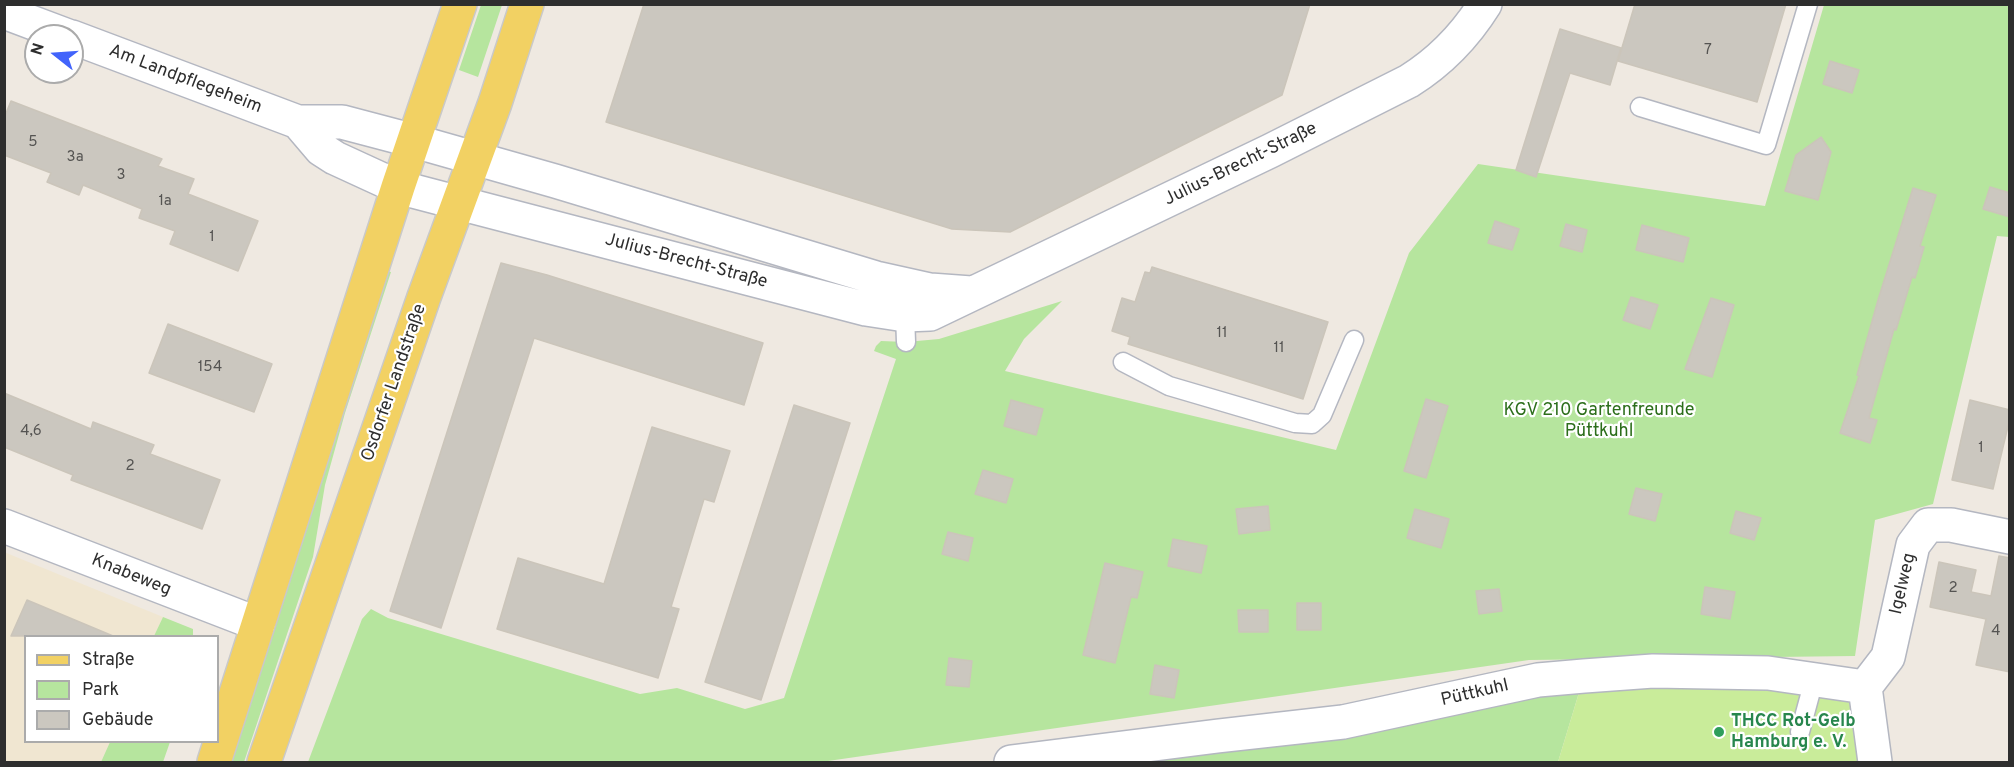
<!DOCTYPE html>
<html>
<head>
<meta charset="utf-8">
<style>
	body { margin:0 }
	#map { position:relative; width:2014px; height:767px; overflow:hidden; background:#efe9e1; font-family:Overpass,sans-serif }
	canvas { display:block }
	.frame { position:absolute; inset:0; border:6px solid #2e2e2e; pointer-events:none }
	.legend { position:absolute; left:24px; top:635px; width:195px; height:108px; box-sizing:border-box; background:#fff; border:2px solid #ababab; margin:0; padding:8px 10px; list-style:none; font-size:18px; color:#2e2e2e }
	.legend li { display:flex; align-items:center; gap:12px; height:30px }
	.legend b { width:30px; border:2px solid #ababab }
	.north { position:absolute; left:24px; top:24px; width:60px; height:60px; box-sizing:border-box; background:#fff; border:2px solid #ababab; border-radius:50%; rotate:287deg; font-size:16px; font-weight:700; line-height:24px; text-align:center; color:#2e2e2e }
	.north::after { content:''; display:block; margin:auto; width:21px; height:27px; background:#4264fb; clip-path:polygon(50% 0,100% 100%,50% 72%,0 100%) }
</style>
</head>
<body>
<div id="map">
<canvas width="2014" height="767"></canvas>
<div class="frame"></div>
<ul class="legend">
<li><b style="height:8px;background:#f2d163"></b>Straße</li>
<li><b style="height:16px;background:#b6e59e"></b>Park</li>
<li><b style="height:16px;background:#cbc7bf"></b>Gebäude</li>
</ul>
<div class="north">N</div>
</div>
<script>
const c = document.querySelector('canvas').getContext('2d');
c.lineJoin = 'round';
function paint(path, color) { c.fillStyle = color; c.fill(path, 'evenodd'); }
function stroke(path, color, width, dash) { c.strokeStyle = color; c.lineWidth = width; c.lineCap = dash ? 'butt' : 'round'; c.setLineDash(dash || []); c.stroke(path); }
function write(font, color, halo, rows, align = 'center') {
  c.font = font + ' Overpass,sans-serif'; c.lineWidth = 4.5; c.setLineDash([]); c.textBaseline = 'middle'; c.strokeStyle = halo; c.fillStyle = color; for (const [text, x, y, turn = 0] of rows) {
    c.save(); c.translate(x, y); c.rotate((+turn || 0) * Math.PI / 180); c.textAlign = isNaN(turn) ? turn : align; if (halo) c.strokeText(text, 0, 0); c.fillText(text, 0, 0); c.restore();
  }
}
paint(new Path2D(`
	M 4,552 L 163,617 L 154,636 L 26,636 L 26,742 L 110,742 L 101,762 L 5,762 Z`), '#f0e6d1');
paint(new Path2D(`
	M 481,5 L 502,5 L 478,77 L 459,70 Z
	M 1824,5 L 2009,5 L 2009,237 L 1997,236 L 1933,504 L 1875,520 L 1855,656 L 1529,660 L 821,762 L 308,762 L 362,619 L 371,609 L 388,618 L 640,694 L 677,688 L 745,709 L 784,698 L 896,359 L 874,351 L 876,346 L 881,341 L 906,342 L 939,339 L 1062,301 L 1024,339 L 1005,371 L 1336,450 L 1409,253 L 1478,164 L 1765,206 Z
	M 385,271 L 391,272 L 345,413 L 325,485 L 313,557 L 244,762 L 230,762 Z
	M 163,617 L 193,629 L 193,636 L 154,636 Z
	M 1584,676 L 1558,762 L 1014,762 Z
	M 110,742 L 170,742 L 163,762 L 101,762 Z`), '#b6e59e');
paint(new Path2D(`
	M 1584,676 L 1865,687 L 1876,762 L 1558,762 Z`), '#c9ec9a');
const building = new Path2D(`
	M 644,4 L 1310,4 L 1282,95 L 1010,232 L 952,229 L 606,122 Z
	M 1635,4 L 1786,4 L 1757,102 L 1618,61 Z
	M 1560,29 L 1621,48 L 1610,85 L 1570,73 L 1536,177 L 1516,170 Z
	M 1830,61 L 1859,70 L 1852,93 L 1823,84 Z
	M 11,101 L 162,159 L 158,166 L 194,179 L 188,194 L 258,221 L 238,271 L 170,244 L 175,231 L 139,218 L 142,209 L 83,185 L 79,195 L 47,182 L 51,173 L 4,155 L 4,118 Z
	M 1821,137 L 1831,152 L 1818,200 L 1785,191 L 1796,155 Z
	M 1990,187 L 2010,193 L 2010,217 L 1983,209 Z
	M 1913,188 L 1936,195 L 1920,246 L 1924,247 L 1915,278 L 1912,277 L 1896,330 L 1894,329 L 1869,418 L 1877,420 L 1870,443 L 1840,433 L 1859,376 L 1857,375 L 1878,300 Z
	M 1495,221 L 1519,229 L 1512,250 L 1488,243 Z
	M 1566,224 L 1587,230 L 1582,252 L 1560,246 Z
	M 1642,225 L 1689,238 L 1683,262 L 1636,250 Z
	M 501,263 L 547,275 L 763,343 L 744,405 L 534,338 L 441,628 L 390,611 Z
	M 1152,267 L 1328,322 L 1303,399 L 1128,344 L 1130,337 L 1112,331 L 1122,298 L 1135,302 L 1145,272 L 1150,273 Z
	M 1631,297 L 1658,305 L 1650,329 L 1623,320 Z
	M 1711,298 L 1734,305 L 1712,377 L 1685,369 Z
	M 168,324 L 272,364 L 254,412 L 149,373 Z
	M 4,393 L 91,429 L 93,422 L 154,445 L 150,454 L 220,480 L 202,529 L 71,480 L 73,475 L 4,447 Z
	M 1426,399 L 1448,406 L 1426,478 L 1404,471 Z
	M 1011,400 L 1043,409 L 1036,435 L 1004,426 Z
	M 1970,400 L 2010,410 L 2010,418 L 1993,489 L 1952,480 Z
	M 794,405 L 850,423 L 761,700 L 705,682 Z
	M 652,427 L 730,451 L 714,502 L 704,499 L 671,607 L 679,609 L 658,678 L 497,629 L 518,558 L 604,584 Z
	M 983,470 L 1013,479 L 1006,503 L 975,494 Z
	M 1636,488 L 1662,494 L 1655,521 L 1629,514 Z
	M 1268,506 L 1270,530 L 1239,534 L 1236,509 Z
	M 1415,509 L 1449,519 L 1441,548 L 1407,538 Z
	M 1736,511 L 1761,518 L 1754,540 L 1730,533 Z
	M 948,532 L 973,538 L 968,561 L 942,554 Z
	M 1173,539 L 1207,546 L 1201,573 L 1168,566 Z
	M 1999,556 L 2010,558 L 2010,672 L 1976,665 L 1986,619 L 1930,607 L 1939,562 L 1976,570 L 1971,592 L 1991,596 Z
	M 1105,563 L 1143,572 L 1137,598 L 1131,597 L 1115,663 L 1083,655 Z
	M 1705,587 L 1735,592 L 1730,619 L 1701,614 Z
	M 1499,589 L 1502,611 L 1479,614 L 1476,591 Z
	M 27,600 L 113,636 L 11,636 Z
	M 1297,603 L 1321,603 L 1321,630 L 1297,630 Z
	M 1238,610 L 1268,610 L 1268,632 L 1239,632 Z
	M 949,658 L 972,661 L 969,687 L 946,685 Z
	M 1155,665 L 1179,670 L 1174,698 L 1150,694 Z`);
paint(building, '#cbc7bf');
stroke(building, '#cbc5ba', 1.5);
const lane = new Path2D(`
	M 1640,107 L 1766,145 L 1808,4
	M 905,315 L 906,342
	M 1123,362 L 1169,386 L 1295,423 L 1312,424 L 1322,415 L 1354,340
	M 1800,732 L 1814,680`);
const street = new Path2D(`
	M 4,12 L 68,36
	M 72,37 L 298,122 L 342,122 L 414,141
	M 298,122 L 321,149 L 335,158 L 398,187 L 459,203
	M 4,526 L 258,624
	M 1865,687 L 1888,657 L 1913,545 L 1928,525 L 1951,525 L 2010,537
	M 1865,687 L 1875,762
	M 1011,762 L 1218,736 L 1343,722 L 1538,680 L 1584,676 L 1653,671 L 1768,673 L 1865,687`);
const secondary = new Path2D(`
	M 414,141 L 555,181 L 876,278 L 930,290 L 971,293
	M 459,203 L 866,309 L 905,315 L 930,314 L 1270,151 L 1409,81 C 1441,61 1465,36 1485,4`);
const primary = new Path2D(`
	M 214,762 L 398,187 L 460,4
	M 264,762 L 424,297 L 495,103 L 527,4`);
stroke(lane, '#b4b7c1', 21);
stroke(street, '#b4b7c1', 36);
stroke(secondary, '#b4b7c1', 36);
stroke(primary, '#c9c9c9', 36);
stroke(lane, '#fff', 18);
stroke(street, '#fff', 33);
stroke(secondary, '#fff', 33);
stroke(primary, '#f2d163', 33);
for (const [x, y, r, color] of [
	[1719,732,6,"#2e9e5b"]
]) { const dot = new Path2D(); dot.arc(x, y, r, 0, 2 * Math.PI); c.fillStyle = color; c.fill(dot); stroke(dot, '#fff', 2); }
write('15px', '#555452', null, [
	["7",1708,51],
	["5",33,143],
	["3a",75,158],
	["3",121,176],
	["1a",165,202],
	["1",212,238],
	["11",1222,334],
	["11",1279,349],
	["154",210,368],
	["4,6",31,432],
	["1",1981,449],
	["2",130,467],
	["2",1953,589],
	["4",1996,632]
]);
write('18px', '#2e2e2e', '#fff', [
	["Am Landpflegeheim",185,80,21],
	["Julius-Brecht-Straße",1241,165,-26],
	["Julius-Brecht-Straße",686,262,15],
	["Osdorfer Landstraße",395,383,-71],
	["Knabeweg",131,576,22],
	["Igelweg",1904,584,-77],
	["Püttkuhl",1475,694,-13]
]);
write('18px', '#2c6e1b', '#fff', [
	["KGV 210 Gartenfreunde",1599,411],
	["Püttkuhl",1599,432]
]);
write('bold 18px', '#27864d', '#fff', [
	["THCC Rot-Gelb",1731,722],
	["Hamburg e. V.",1731,743]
], 'left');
</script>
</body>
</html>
